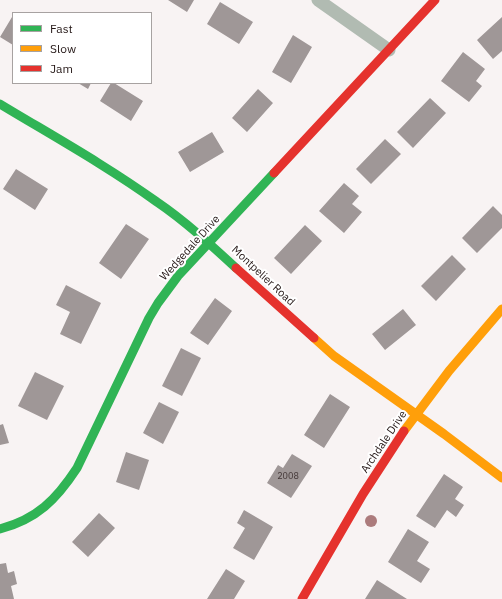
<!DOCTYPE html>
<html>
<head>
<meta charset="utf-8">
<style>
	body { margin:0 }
	#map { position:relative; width:502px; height:599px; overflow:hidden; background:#f8f3f3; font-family:"IBM Plex Sans",sans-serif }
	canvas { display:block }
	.legend { position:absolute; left:12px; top:12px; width:140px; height:72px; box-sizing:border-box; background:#fff; border:1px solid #a7a2a1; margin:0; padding:5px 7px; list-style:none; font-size:12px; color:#231615 }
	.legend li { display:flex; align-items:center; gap:8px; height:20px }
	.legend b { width:20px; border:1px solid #a7a2a1 }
</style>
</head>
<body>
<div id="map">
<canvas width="502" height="599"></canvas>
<ul class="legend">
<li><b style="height:5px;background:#30b455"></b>Fast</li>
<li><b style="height:5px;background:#ff9f0a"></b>Slow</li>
<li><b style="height:5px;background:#e5322d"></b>Jam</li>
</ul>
</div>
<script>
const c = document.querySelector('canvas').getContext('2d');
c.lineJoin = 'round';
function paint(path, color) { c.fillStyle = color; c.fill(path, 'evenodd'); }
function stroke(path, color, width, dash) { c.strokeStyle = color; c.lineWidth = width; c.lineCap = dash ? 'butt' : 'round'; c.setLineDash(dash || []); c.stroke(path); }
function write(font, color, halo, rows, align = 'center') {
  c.font = font + ' "IBM Plex Sans",sans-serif'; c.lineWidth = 4; c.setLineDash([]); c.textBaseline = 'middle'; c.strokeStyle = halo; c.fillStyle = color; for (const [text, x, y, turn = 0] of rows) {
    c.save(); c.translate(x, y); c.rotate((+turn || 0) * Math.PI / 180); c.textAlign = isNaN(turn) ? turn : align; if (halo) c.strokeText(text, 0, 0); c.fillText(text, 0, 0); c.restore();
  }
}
paint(new Path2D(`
	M 168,0 L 194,0 L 187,12 Z
	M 220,2 L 253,22 L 239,44 L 207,24 Z
	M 12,17 L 13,18 L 13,45 L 0,37 Z
	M 502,17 L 502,51 L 493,59 L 477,40 Z
	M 293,35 L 312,47 L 291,83 L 272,72 Z
	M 463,52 L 485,69 L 476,81 L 482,86 L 469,102 L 441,81 Z
	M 78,83 L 91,83 L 88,89 Z
	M 111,83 L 114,83 L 143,101 L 131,121 L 100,101 Z
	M 258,89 L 273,103 L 247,132 L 232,118 Z
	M 430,98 L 446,113 L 413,148 L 397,132 Z
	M 212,132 L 224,152 L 190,172 L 178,152 Z
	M 385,139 L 401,154 L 371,184 L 356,169 Z
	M 16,169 L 48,189 L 35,210 L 3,189 Z
	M 344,183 L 359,196 L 352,204 L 362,212 L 344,233 L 319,211 Z
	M 493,206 L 502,215 L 502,228 L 477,253 L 462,238 Z
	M 126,224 L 149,239 L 121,279 L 99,263 Z
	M 305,225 L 322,241 L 291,274 L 274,258 Z
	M 452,255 L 466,269 L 436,301 L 421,286 Z
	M 66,285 L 101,303 L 81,344 L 60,334 L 70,312 L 56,305 Z
	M 215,298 L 232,311 L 208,345 L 190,333 Z
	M 403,309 L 416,325 L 385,350 L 372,334 Z
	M 181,348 L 201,358 L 182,396 L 162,386 Z
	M 35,372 L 64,386 L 47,420 L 18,406 Z
	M 330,394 L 350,407 L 324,448 L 304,435 Z
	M 159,402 L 179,412 L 163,444 L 143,433 Z
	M 3,424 L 9,443 L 0,445 L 0,425 Z
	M 126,452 L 149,460 L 139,490 L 116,482 Z
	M 292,454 L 312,466 L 291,498 L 267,483 L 278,465 L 283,468 Z
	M 444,474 L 463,487 L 455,499 L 464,505 L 456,517 L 447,510 L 435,528 L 416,516 Z
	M 244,510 L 273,527 L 254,560 L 233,548 L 245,528 L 237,523 Z
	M 99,513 L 115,528 L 88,557 L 72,542 Z
	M 408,529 L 429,542 L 417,561 L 430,569 L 421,583 L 388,562 Z
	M 6,563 L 8,573 L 14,571 L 17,584 L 11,586 L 14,599 L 0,599 L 0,564 Z
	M 226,569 L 245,581 L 234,599 L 207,599 Z
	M 377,580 L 407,599 L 365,599 Z`), '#9f9797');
stroke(new Path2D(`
	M 318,0 L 389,50`), '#b1bbb2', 13);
stroke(new Path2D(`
	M 0,104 C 53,136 107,166 157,202 C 185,221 211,245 236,268
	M 0,529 C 37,519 56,500 77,468 L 149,318 L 158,303 L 178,276 L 274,173`), '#30b455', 9);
stroke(new Path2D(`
	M 314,338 L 334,356 L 444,434 L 502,478
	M 404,431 L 449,371 L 502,309`), '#ff9f0a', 9);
stroke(new Path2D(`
	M 274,173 L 435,0
	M 236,268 L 314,338
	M 302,599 L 363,494 L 404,431`), '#e5322d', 9);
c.fillStyle = '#ac7b7c';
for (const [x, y] of [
	[371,521]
]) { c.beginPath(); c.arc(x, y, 6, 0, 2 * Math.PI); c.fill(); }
write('9px', '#423636', null, [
	["2008",288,476]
]);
write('11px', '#231615', '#fff', [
	["Wedgedale Drive",190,248,-48],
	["Montpelier Road",263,276,43],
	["Archdale Drive",384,442,-56]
]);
</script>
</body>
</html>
